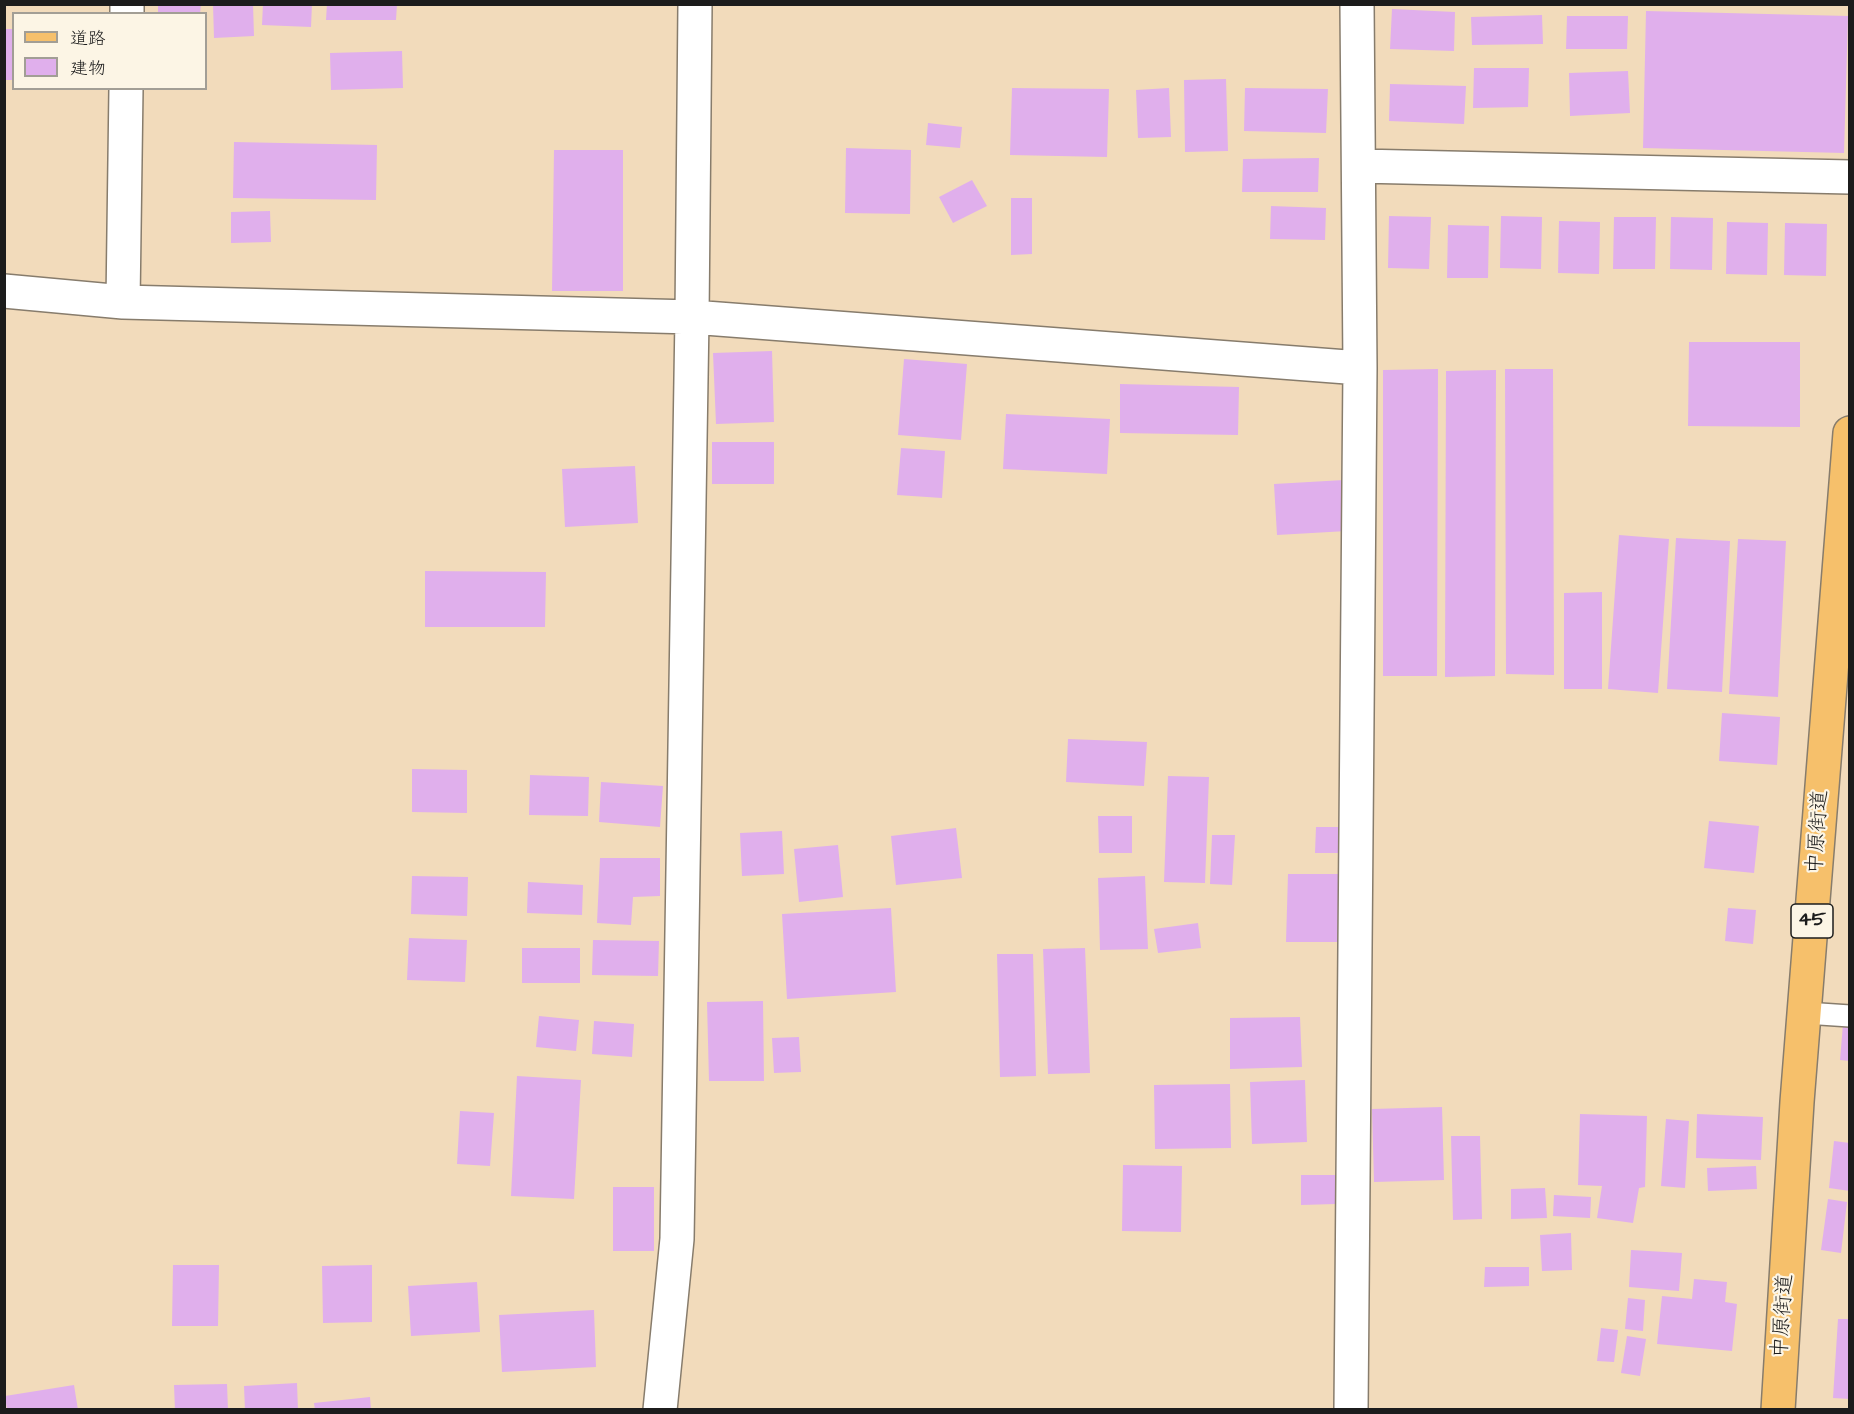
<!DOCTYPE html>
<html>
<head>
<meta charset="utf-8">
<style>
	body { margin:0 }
	#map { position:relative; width:1854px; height:1414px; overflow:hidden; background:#f2dbbb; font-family:"Architects Daughter","Klee One",sans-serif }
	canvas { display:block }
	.frame { position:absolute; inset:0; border:6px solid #1c1c1c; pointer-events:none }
	.legend { position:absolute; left:12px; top:12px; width:195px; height:78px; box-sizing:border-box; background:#fcf5e5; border:2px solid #a29e95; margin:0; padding:8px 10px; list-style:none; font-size:18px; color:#1c1c1c }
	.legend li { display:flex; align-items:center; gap:12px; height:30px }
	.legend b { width:30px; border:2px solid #a29e95 }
</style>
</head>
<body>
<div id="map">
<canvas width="1854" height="1414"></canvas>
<div class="frame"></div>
<ul class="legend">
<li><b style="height:8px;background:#f6c06b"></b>道路</li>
<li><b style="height:16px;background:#e0afec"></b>建物</li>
</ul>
</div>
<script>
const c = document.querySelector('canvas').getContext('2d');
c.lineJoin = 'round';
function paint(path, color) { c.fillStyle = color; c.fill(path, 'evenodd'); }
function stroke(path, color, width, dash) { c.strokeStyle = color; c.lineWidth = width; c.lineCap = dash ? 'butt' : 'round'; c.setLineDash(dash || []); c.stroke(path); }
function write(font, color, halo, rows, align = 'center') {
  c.font = font + ' "Architects Daughter","Klee One",sans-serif'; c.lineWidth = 4.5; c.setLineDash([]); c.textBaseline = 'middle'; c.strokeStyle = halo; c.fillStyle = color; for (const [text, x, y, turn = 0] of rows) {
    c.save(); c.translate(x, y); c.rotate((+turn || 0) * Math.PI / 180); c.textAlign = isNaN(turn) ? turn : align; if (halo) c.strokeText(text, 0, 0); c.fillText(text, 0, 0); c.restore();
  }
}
paint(new Path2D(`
	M 158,4 L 201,4 L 200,14 L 158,14 Z
	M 213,4 L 253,4 L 254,36 L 214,38 Z
	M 263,4 L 312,4 L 311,27 L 262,25 Z
	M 327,4 L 397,4 L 396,20 L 326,20 Z
	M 1392,9 L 1455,12 L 1454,51 L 1390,49 Z
	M 1646,11 L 1848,16 L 1844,153 L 1643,148 Z
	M 1542,15 L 1543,44 L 1472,45 L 1471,17 Z
	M 1567,16 L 1628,16 L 1627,49 L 1566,49 Z
	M 4,29 L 14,29 L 14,80 L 4,80 Z
	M 402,51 L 403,88 L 331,90 L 330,53 Z
	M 1474,68 L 1529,68 L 1528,107 L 1473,108 Z
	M 1628,71 L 1630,113 L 1570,116 L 1569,73 Z
	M 1226,79 L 1228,151 L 1185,152 L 1184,80 Z
	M 1390,84 L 1466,86 L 1464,124 L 1389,121 Z
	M 1012,88 L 1109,89 L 1107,157 L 1010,155 Z
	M 1169,88 L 1171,137 L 1138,138 L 1136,90 Z
	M 1245,88 L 1328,89 L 1326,133 L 1244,131 Z
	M 928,123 L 962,127 L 960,148 L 926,145 Z
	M 234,142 L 377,145 L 376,200 L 233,198 Z
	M 846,148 L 911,150 L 910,214 L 845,213 Z
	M 554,150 L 623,150 L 623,291 L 552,291 Z
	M 1319,158 L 1318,192 L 1242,192 L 1243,159 Z
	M 972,180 L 987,206 L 953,223 L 939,197 Z
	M 1011,198 L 1032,198 L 1032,254 L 1011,255 Z
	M 1271,206 L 1326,208 L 1325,240 L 1270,239 Z
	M 270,211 L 271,242 L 231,243 L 231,212 Z
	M 1389,216 L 1431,217 L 1429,269 L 1388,268 Z
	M 1501,216 L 1542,217 L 1541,269 L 1500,268 Z
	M 1614,217 L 1656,217 L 1655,269 L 1613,269 Z
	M 1671,217 L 1713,218 L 1712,270 L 1670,269 Z
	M 1559,221 L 1600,222 L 1599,274 L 1558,273 Z
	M 1727,222 L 1768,223 L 1767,275 L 1726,274 Z
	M 1785,223 L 1827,224 L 1826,276 L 1784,275 Z
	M 1448,225 L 1489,226 L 1488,278 L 1447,278 Z
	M 1689,342 L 1800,342 L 1800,427 L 1688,426 Z
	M 772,351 L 774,422 L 716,424 L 713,353 Z
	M 904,359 L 967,364 L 961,440 L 898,435 Z
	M 1438,369 L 1437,676 L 1383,676 L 1383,370 Z
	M 1505,369 L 1553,369 L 1554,675 L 1506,674 Z
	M 1496,370 L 1495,676 L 1445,677 L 1446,371 Z
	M 1120,384 L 1239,387 L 1238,435 L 1120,433 Z
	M 1006,414 L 1110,419 L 1107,474 L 1003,469 Z
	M 712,442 L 774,442 L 774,484 L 712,484 Z
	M 901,448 L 945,451 L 942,498 L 897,495 Z
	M 635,466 L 638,523 L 565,527 L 562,469 Z
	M 1344,480 L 1347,531 L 1277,535 L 1274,484 Z
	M 1619,535 L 1669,539 L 1658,693 L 1608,689 Z
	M 1676,538 L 1730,541 L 1722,692 L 1667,689 Z
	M 1738,539 L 1786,541 L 1778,697 L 1729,694 Z
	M 425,571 L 546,572 L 545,627 L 425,627 Z
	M 1602,592 L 1602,689 L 1564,689 L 1564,593 Z
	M 1722,713 L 1780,717 L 1777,765 L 1719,761 Z
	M 1068,739 L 1147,742 L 1144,786 L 1066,782 Z
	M 412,769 L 467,770 L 467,813 L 412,812 Z
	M 530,775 L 589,777 L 588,816 L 529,815 Z
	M 1168,776 L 1209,777 L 1205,883 L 1164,882 Z
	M 601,782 L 663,786 L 660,827 L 599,822 Z
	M 1098,816 L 1132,816 L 1132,853 L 1099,853 Z
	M 1709,821 L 1759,826 L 1754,873 L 1704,868 Z
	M 1316,827 L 1343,827 L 1342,853 L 1315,853 Z
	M 956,828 L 962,878 L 896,885 L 891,836 Z
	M 782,831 L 784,874 L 742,876 L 740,833 Z
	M 1212,835 L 1235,835 L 1232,885 L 1210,884 Z
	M 838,845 L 843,897 L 799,902 L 794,849 Z
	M 600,858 L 660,858 L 660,896 L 633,897 L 631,925 L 597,923 Z
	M 1288,874 L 1346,874 L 1345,942 L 1286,942 Z
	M 412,876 L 468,877 L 467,916 L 411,914 Z
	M 1145,876 L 1148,949 L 1100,950 L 1098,878 Z
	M 528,882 L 583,885 L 582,915 L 527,913 Z
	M 891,908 L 896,992 L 787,999 L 782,914 Z
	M 1728,908 L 1756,910 L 1753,944 L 1725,941 Z
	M 1198,923 L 1201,948 L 1158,953 L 1154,929 Z
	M 409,938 L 467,940 L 465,982 L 407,980 Z
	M 593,940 L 659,941 L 658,976 L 592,975 Z
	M 522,948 L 580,948 L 580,983 L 522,983 Z
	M 1085,948 L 1090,1073 L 1048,1074 L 1043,949 Z
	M 997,954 L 1033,954 L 1036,1076 L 1000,1077 Z
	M 763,1001 L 764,1081 L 709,1081 L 707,1002 Z
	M 539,1016 L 579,1020 L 576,1051 L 536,1047 Z
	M 1300,1017 L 1302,1067 L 1230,1069 L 1230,1018 Z
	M 594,1021 L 634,1024 L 632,1057 L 592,1054 Z
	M 1843,1024 L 1850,1024 L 1850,1061 L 1840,1060 Z
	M 799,1037 L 801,1072 L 774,1073 L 772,1038 Z
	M 517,1076 L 581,1080 L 574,1199 L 511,1196 Z
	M 1305,1080 L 1307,1142 L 1252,1144 L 1250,1082 Z
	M 1230,1084 L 1231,1148 L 1155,1149 L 1154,1085 Z
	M 1442,1107 L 1444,1180 L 1374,1182 L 1372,1109 Z
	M 460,1111 L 494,1113 L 490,1166 L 457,1164 Z
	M 1580,1114 L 1647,1116 L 1645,1187 L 1639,1188 L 1633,1223 L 1597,1218 L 1602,1186 L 1578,1185 Z
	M 1697,1114 L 1763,1117 L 1761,1160 L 1696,1158 Z
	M 1666,1119 L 1689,1121 L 1685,1188 L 1661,1186 Z
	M 1451,1136 L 1480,1136 L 1482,1219 L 1453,1220 Z
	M 1834,1141 L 1850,1143 L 1850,1191 L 1829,1188 Z
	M 1123,1165 L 1182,1166 L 1181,1232 L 1122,1231 Z
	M 1756,1166 L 1757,1189 L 1708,1191 L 1707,1168 Z
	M 1301,1175 L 1335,1175 L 1335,1204 L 1301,1205 Z
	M 613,1187 L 654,1187 L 654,1251 L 613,1251 Z
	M 1545,1188 L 1547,1218 L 1511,1219 L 1511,1189 Z
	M 1554,1195 L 1591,1197 L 1590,1218 L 1553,1216 Z
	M 1828,1199 L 1847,1202 L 1841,1253 L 1821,1250 Z
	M 1571,1233 L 1572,1270 L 1542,1271 L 1540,1235 Z
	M 1631,1250 L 1682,1253 L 1679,1291 L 1629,1287 Z
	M 173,1265 L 219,1265 L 218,1326 L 172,1326 Z
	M 372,1265 L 372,1322 L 323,1323 L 322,1266 Z
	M 1485,1267 L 1529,1267 L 1529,1286 L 1484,1287 Z
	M 1694,1279 L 1727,1282 L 1725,1302 L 1737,1304 L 1732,1351 L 1657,1344 L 1662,1296 L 1692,1299 Z
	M 477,1282 L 480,1332 L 411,1336 L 408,1286 Z
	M 1628,1298 L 1645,1300 L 1643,1331 L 1625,1329 Z
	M 594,1310 L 596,1367 L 502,1372 L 499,1315 Z
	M 1838,1319 L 1850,1319 L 1850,1399 L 1833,1398 Z
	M 1601,1328 L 1618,1330 L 1614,1362 L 1597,1361 Z
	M 1627,1336 L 1646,1339 L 1640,1376 L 1621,1373 Z
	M 297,1383 L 298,1410 L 245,1410 L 244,1386 Z
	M 227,1384 L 228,1410 L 175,1410 L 174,1385 Z
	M 74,1385 L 78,1410 L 7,1410 L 5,1396 Z
	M 370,1397 L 371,1410 L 315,1410 L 314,1403 Z`), '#e0afec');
const lane = new Path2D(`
	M 1805,1013 L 1850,1016`);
const street = new Path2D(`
	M 127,14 L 127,4
	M 1359,166 L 1850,177
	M 4,291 L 123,302 L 692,317 L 1360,368
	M 123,302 L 126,88
	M 660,1410 L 677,1239 L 692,317 L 695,4
	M 1351,1410 L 1360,368 L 1357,4`);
const primary = new Path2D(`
	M 1778,1410 L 1797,1102 L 1850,433`);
stroke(lane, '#877c6c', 24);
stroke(street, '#877c6c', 36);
stroke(primary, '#877c6c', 36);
stroke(lane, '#fff', 21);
stroke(street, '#fff', 33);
stroke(primary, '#f6c06b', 33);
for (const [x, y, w] of [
	[1812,921,42]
]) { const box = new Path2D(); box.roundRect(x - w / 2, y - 17, w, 34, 4.5); c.fillStyle = '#fcf5e5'; c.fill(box); stroke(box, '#1c1c1c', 1.5); }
write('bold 20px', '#1c1c1c', null, [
	["45",1812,921]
]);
write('21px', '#1c1c1c', '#fcf5e5', [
	["中原街道",1819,832,-86],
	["中原街道",1784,1316,-86]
]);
</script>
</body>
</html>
